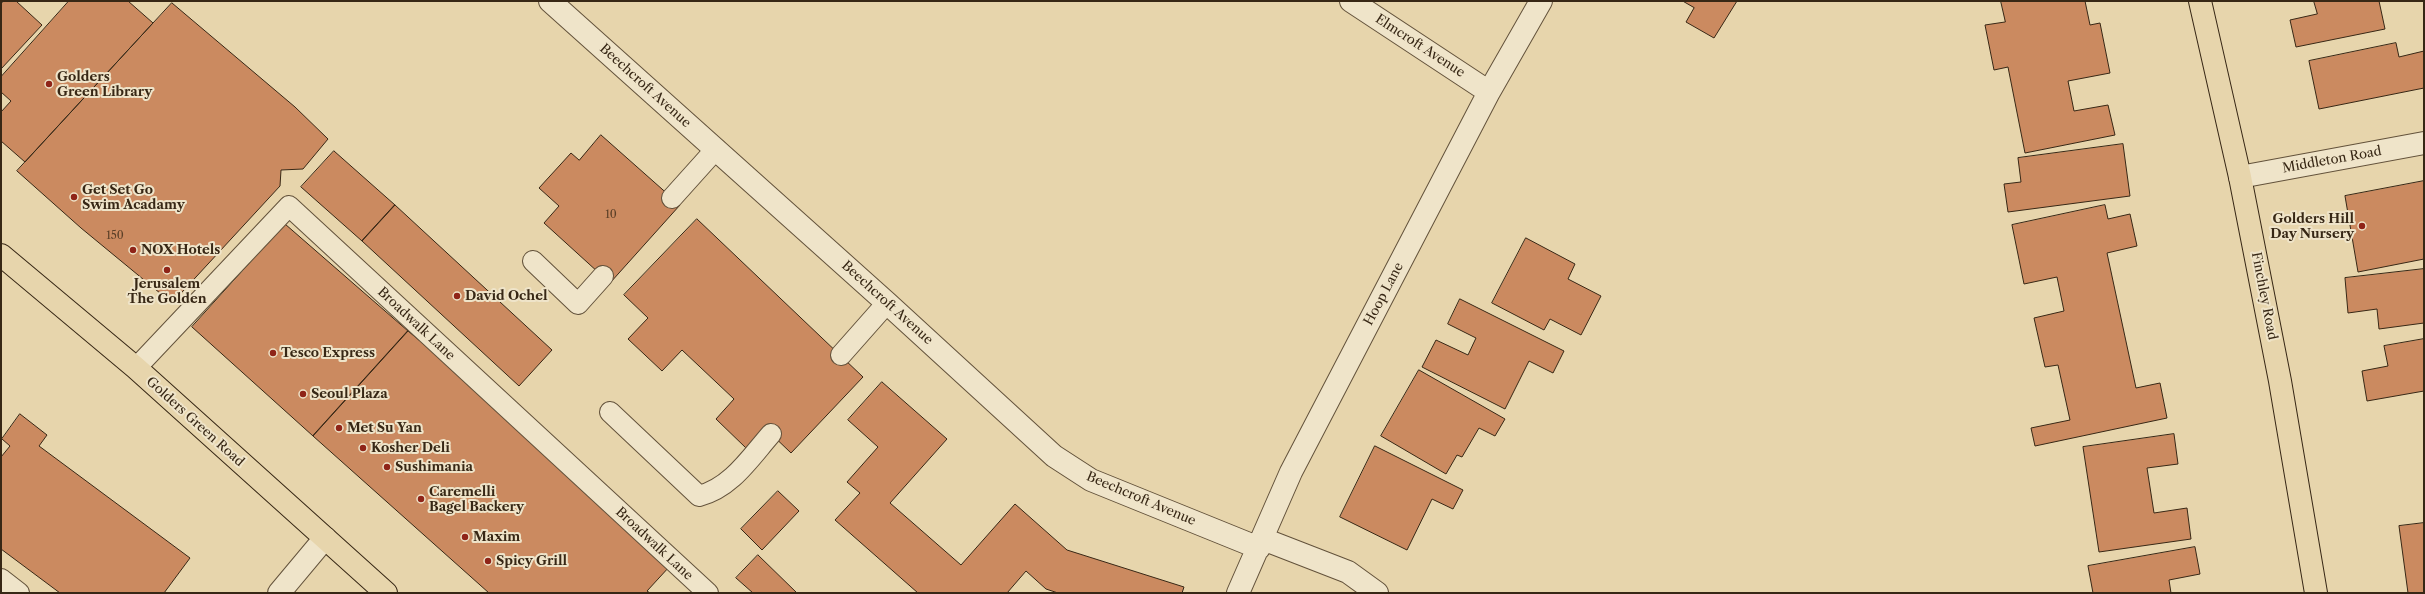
<!DOCTYPE html>
<html>
<head>
<meta charset="utf-8">
<style>
	body { margin:0 }
	#map { position:relative; width:2425px; height:594px; overflow:hidden; background:#e7d5ac; font-family:"Libre Caslon Text",serif }
	canvas { display:block }
	.frame { position:absolute; inset:0; border:2px solid #372715; pointer-events:none }
</style>
</head>
<body>
<div id="map">
<canvas width="2425" height="594"></canvas>
<div class="frame"></div>
</div>
<script>
const c = document.querySelector('canvas').getContext('2d');
c.lineJoin = 'round';
function paint(path, color) { c.fillStyle = color; c.fill(path, 'evenodd'); }
function stroke(path, color, width, dash) { c.strokeStyle = color; c.lineWidth = width; c.lineCap = dash ? 'butt' : 'round'; c.setLineDash(dash || []); c.stroke(path); }
function write(font, color, halo, rows, align = 'center') {
  c.font = font + ' "Libre Caslon Text",serif'; c.lineWidth = 4; c.setLineDash([]); c.textBaseline = 'middle'; c.strokeStyle = halo; c.fillStyle = color; for (const [text, x, y, turn = 0] of rows) {
    c.save(); c.translate(x, y); c.rotate((+turn || 0) * Math.PI / 180); c.textAlign = isNaN(turn) ? turn : align; if (halo) c.strokeText(text, 0, 0); c.fillText(text, 0, 0); c.restore();
  }
}
const building = new Path2D(`
	M 4,1 L 16,1 L 42,25 L 1,69 L 1,4 Z
	M 69,1 L 128,1 L 153,23 L 25,162 L 1,141 L 1,112 L 11,101 L 1,92 L 1,77 Z
	M 1683,1 L 1737,1 L 1714,38 L 1686,22 L 1694,8 Z
	M 2001,1 L 2085,1 L 2090,25 L 2100,23 L 2110,73 L 2068,81 L 2074,111 L 2108,105 L 2115,135 L 2025,153 L 2008,67 L 1994,70 L 1985,25 L 2005,22 Z
	M 2314,1 L 2379,1 L 2385,29 L 2296,47 L 2290,20 L 2317,14 Z
	M 172,3 L 295,107 L 328,139 L 303,169 L 281,170 L 280,186 L 172,303 L 81,228 L 17,171 Z
	M 2396,43 L 2399,57 L 2424,51 L 2424,88 L 2319,109 L 2309,61 Z
	M 601,135 L 680,205 L 610,283 L 544,223 L 559,206 L 539,188 L 571,153 L 579,160 Z
	M 2123,144 L 2130,196 L 2008,212 L 2004,184 L 2021,182 L 2018,158 Z
	M 334,151 L 395,205 L 362,241 L 301,187 Z
	M 2424,181 L 2424,259 L 2358,272 L 2345,196 Z
	M 395,205 L 552,350 L 519,386 L 362,241 Z
	M 2105,205 L 2108,219 L 2130,214 L 2137,246 L 2107,253 L 2136,388 L 2160,383 L 2167,418 L 2035,446 L 2031,428 L 2070,420 L 2058,365 L 2045,367 L 2034,318 L 2064,311 L 2057,277 L 2024,284 L 2012,225 Z
	M 697,219 L 863,377 L 791,453 L 765,428 L 746,448 L 716,419 L 734,399 L 682,350 L 662,371 L 628,339 L 648,318 L 624,295 Z
	M 285,224 L 408,331 L 313,436 L 192,327 Z
	M 1526,238 L 1575,264 L 1568,279 L 1601,296 L 1581,335 L 1550,319 L 1544,330 L 1492,303 Z
	M 2424,269 L 2424,323 L 2379,329 L 2377,309 L 2348,313 L 2345,278 Z
	M 1460,299 L 1564,351 L 1553,373 L 1529,361 L 1505,409 L 1422,367 L 1436,340 L 1468,355 L 1476,338 L 1448,324 Z
	M 408,331 L 466,379 L 670,566 L 647,591 L 650,593 L 489,593 L 313,436 Z
	M 2424,339 L 2424,391 L 2367,401 L 2362,371 L 2388,366 L 2384,346 Z
	M 1419,370 L 1505,419 L 1495,436 L 1479,428 L 1462,457 L 1457,455 L 1446,474 L 1381,436 Z
	M 882,382 L 947,439 L 890,503 L 961,565 L 1015,504 L 1067,550 L 1184,587 L 1182,593 L 1058,593 L 1046,589 L 1026,571 L 1007,593 L 918,593 L 835,520 L 860,493 L 847,482 L 878,447 L 848,420 Z
	M 20,414 L 47,435 L 39,446 L 190,558 L 164,593 L 60,593 L 1,549 L 1,457 L 10,446 L 2,439 Z
	M 2174,434 L 2178,464 L 2147,468 L 2154,513 L 2187,508 L 2191,539 L 2099,552 L 2083,447 Z
	M 1375,446 L 1463,490 L 1453,509 L 1432,499 L 1407,550 L 1340,517 Z
	M 778,491 L 799,511 L 762,550 L 741,529 Z
	M 2424,523 L 2424,593 L 2408,593 L 2399,526 Z
	M 2195,547 L 2200,574 L 2169,580 L 2171,593 L 2093,593 L 2088,566 Z
	M 758,555 L 797,593 L 753,593 L 736,578 Z`);
paint(building, '#cb8a60');
stroke(building, '#372715', 1);
const lane = new Path2D(`
	M 672,198 L 716,149
	M 533,261 L 578,304 L 603,276
	M 841,355 L 887,303
	M 136,368 L 289,206 L 708,593
	M 610,412 L 699,496 C 731,488 750,458 771,434
	M 1,579 L 19,593`);
const street = new Path2D(`
	M 550,1 L 887,303 L 1054,456 L 1091,480 L 1259,548
	M 1351,1 L 1489,92
	M 2240,177 L 2424,143
	M 1263,539 L 1348,572 L 1377,593
	M 279,593 L 325,538
	M 1238,593 L 1291,472 L 1489,92 L 1541,1`);
const primary = new Path2D(`
	M 2200,1 L 2240,177 L 2280,381 L 2316,593
	M 1,255 L 136,368 L 386,593`);
stroke(lane, '#63523b', 22);
stroke(street, '#63523b', 24);
stroke(primary, '#372715', 24);
stroke(lane, '#efe4c9', 20);
stroke(street, '#efe4c9', 22);
stroke(primary, '#e7d5ac', 22);
for (const [x, y, r, color] of [
	[49,84,4,"#8f2418"],
	[74,197,4,"#8f2418"],
	[2362,226,4,"#8f2418"],
	[133,250,4,"#8f2418"],
	[167,270,4,"#8f2418"],
	[457,296,4,"#8f2418"],
	[273,353,4,"#8f2418"],
	[303,394,4,"#8f2418"],
	[339,428,4,"#8f2418"],
	[363,448,4,"#8f2418"],
	[387,467,4,"#8f2418"],
	[421,499,4,"#8f2418"],
	[465,537,4,"#8f2418"],
	[488,561,4,"#8f2418"]
]) { const dot = new Path2D(); dot.arc(x, y, r, 0, 2 * Math.PI); c.fillStyle = color; c.fill(dot); stroke(dot, '#efe4c9', 1.5); }
write('11px', '#5c4028', null, [
	["10",611,215],
	["150",115,236]
]);
write('13px', '#372715', '#efe4c9', [
	["Elmcroft Avenue",1420,46,33],
	["Beechcroft Avenue",645,86,42],
	["Middleton Road",2332,160,-10],
	["Hoop Lane",1384,294,-62],
	["Finchley Road",2264,296,79],
	["Beechcroft Avenue",887,303,42],
	["Broadwalk Lane",416,324,43],
	["Golders Green Road",195,422,42],
	["Beechcroft Avenue",1141,499,23],
	["Broadwalk Lane",654,544,43]
]);
write('bold 13px', '#372715', '#efe4c9', [
	["Golders",57,77],
	["Green Library",57,92],
	["Get Set Go",82,190],
	["Swim Acadamy",82,205],
	["Golders Hill",2354,219,"right"],
	["Day Nursery",2354,234,"right"],
	["NOX Hotels",141,250],
	["Jerusalem",167,284,"center"],
	["The Golden",167,299,"center"],
	["David Ochel",465,296],
	["Tesco Express",281,353],
	["Seoul Plaza",311,394],
	["Met Su Yan",347,428],
	["Kosher Deli",371,448],
	["Sushimania",395,467],
	["Caremelli",429,492],
	["Bagel Backery",429,507],
	["Maxim",473,537],
	["Spicy Grill",496,561]
], 'left');
</script>
</body>
</html>
